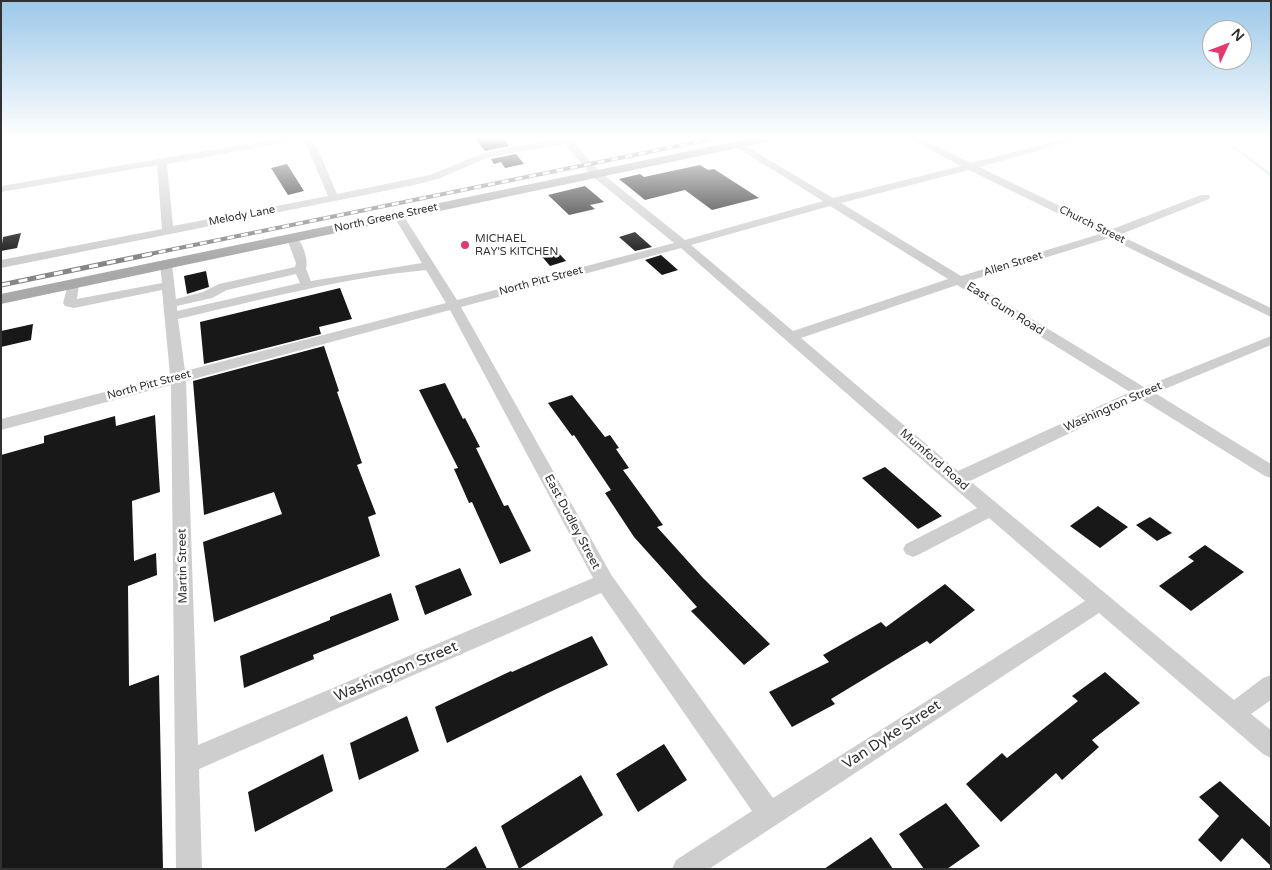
<!DOCTYPE html>
<html>
<head>
<meta charset="utf-8">
<style>
	body { margin:0 }
	#map { position:relative; width:1272px; height:870px; overflow:hidden; background:#fff; font-family:"Varela Round",sans-serif }
	canvas { display:block }
	.frame { position:absolute; inset:0; border:2px solid #313131; pointer-events:none }
	.north { position:absolute; left:1202px; top:20px; width:50px; height:50px; box-sizing:border-box; background:#fff; border:1px solid #adadad; border-radius:50%; rotate:47deg; font-size:14px; font-weight:700; line-height:20px; text-align:center; color:#313131 }
	.north::after { content:''; display:block; margin:auto; width:18px; height:22px; background:#e33971; clip-path:polygon(50% 0,100% 100%,50% 72%,0 100%) }
</style>
</head>
<body>
<div id="map">
<canvas width="1272" height="870"></canvas>
<div class="frame"></div>
<div class="north">N</div>
</div>
<script>
const c = document.querySelector('canvas').getContext('2d');
c.lineJoin = 'round';
function stroke(path, color, width, dash) { c.strokeStyle = color; c.lineWidth = width; c.lineCap = dash ? 'butt' : 'round'; c.setLineDash(dash || []); c.stroke(path); }
function paint(path, color) { c.fillStyle = color; c.fill(path, 'evenodd'); }
function write(font, color, halo, rows, align = 'center') {
  c.font = font + ' "Varela Round",sans-serif'; c.lineWidth = 5; c.setLineDash([]); c.textBaseline = 'middle'; c.strokeStyle = halo; c.fillStyle = color; for (const [text, x, y, turn = 0] of rows) {
    c.save(); c.translate(x, y); c.rotate((+turn || 0) * Math.PI / 180); c.textAlign = isNaN(turn) ? turn : align; if (halo) c.strokeText(text, 0, 0); c.fillText(text, 0, 0); c.restore();
  }
}
stroke(new Path2D(`
	M 1222,138 L 1271,175`), '#cae6eb', 3);
paint(new Path2D(`
	M 475,138 L 503,138 L 509,146 L 485,151 Z
	M 516,154 L 524,164 L 505,168 L 501,162 L 494,164 L 491,159 Z
	M 287,164 L 304,191 L 288,195 L 271,168 Z
	M 700,165 L 708,170 L 714,169 L 759,198 L 712,210 L 685,190 L 645,200 L 619,179 L 640,174 L 644,177 Z
	M 585,186 L 604,202 L 590,205 L 595,209 L 569,215 L 548,195 Z
	M 635,232 L 652,247 L 635,251 L 619,237 Z
	M 21,233 L 17,248 L 1,251 L 3,237 Z
	M 555,249 L 566,261 L 550,266 L 539,253 Z
	M 661,255 L 678,270 L 662,275 L 645,260 Z
	M 206,271 L 209,287 L 187,294 L 184,276 Z
	M 340,288 L 352,319 L 319,327 L 321,334 L 204,364 L 200,322 Z
	M 33,324 L 31,340 L 1,347 L 1,331 Z
	M 324,346 L 339,391 L 337,392 L 362,463 L 357,465 L 376,514 L 368,517 L 380,556 L 214,622 L 203,542 L 282,514 L 274,492 L 204,515 L 193,381 Z
	M 445,383 L 463,419 L 465,418 L 480,447 L 476,448 L 504,506 L 508,505 L 531,551 L 500,564 L 472,502 L 469,503 L 454,469 L 458,468 L 419,390 Z
	M 572,395 L 605,437 L 610,435 L 619,448 L 616,449 L 629,468 L 623,470 L 663,525 L 657,527 L 703,578 L 770,644 L 744,665 L 691,611 L 697,607 L 634,537 L 605,493 L 611,490 L 574,435 L 572,436 L 548,403 Z
	M 155,415 L 160,492 L 132,501 L 134,561 L 156,553 L 157,575 L 128,586 L 129,686 L 159,675 L 163,869 L 1,869 L 1,455 L 44,443 L 44,436 L 115,416 L 116,426 Z
	M 885,467 L 942,516 L 918,529 L 862,478 Z
	M 1098,506 L 1128,527 L 1100,548 L 1070,526 Z
	M 1150,517 L 1172,533 L 1157,541 L 1136,525 Z
	M 1205,545 L 1244,572 L 1191,611 L 1159,586 L 1194,561 L 1188,557 Z
	M 460,568 L 472,595 L 425,615 L 415,586 Z
	M 945,584 L 975,610 L 930,644 L 927,641 L 831,699 L 835,704 L 792,727 L 769,692 L 829,662 L 823,655 L 881,622 L 886,627 Z
	M 391,593 L 399,620 L 313,655 L 314,659 L 244,688 L 240,656 L 330,620 L 330,617 Z
	M 592,636 L 608,665 L 548,693 L 447,743 L 435,707 L 511,671 L 512,672 Z
	M 1105,672 L 1140,703 L 1092,740 L 1099,747 L 1062,780 L 1056,773 L 1001,822 L 966,784 L 1002,753 L 1007,758 L 1078,701 L 1072,696 Z
	M 407,716 L 419,751 L 359,780 L 350,743 Z
	M 664,744 L 687,780 L 638,812 L 616,774 Z
	M 323,754 L 333,791 L 255,832 L 248,792 Z
	M 581,775 L 603,815 L 519,869 L 501,826 Z
	M 1220,781 L 1271,828 L 1271,866 L 1242,838 L 1221,862 L 1198,840 L 1219,816 L 1199,797 Z
	M 946,803 L 980,846 L 947,869 L 924,869 L 899,834 Z
	M 871,837 L 893,869 L 824,869 Z
	M 476,846 L 487,869 L 444,869 Z`), '#181818');
paint(new Path2D(`
	M 282,138 L 313,138 L 337,194 L 430,175 L 484,153 L 561,138 L 570,138 L 600,172 L 685,240 L 823,201 L 736,147 L 734,145 L 739,142 L 833,198 L 961,166 L 908,138 L 920,138 L 971,163 L 1069,138 L 1085,138 L 979,167 L 1110,230 L 1201,195 L 1209,195 L 1210,197 L 1209,199 L 1119,235 L 1271,308 L 1271,317 L 1109,238 L 969,281 L 1144,387 L 1271,336 L 1271,345 L 1155,393 L 1271,464 L 1271,478 L 1265,476 L 1141,399 L 970,481 L 1234,700 L 1263,678 L 1271,675 L 1271,700 L 1251,714 L 1271,730 L 1271,758 L 1263,754 L 1099,613 L 709,869 L 672,869 L 676,860 L 752,811 L 601,593 L 199,769 L 202,869 L 176,869 L 171,385 L 1,430 L 1,419 L 170,375 L 162,290 L 74,308 L 65,306 L 63,303 L 69,281 L 77,281 L 79,284 L 77,299 L 162,283 L 160,265 L 166,261 L 172,265 L 176,299 L 203,292 L 219,284 L 295,267 L 296,263 L 287,239 L 293,236 C 302,238 309,260 306,269 L 311,281 L 422,263 L 393,215 L 398,212 L 403,215 L 457,300 L 674,243 L 592,176 L 565,144 L 489,157 L 438,179 L 414,185 L 1,268 L 1,260 L 162,229 L 157,165 L 1,192 L 1,186 ZM 304,139 L 328,196 L 173,226 L 167,164 ZM 969,170 L 1100,234 L 961,276 L 841,203 ZM 830,206 L 948,279 L 793,331 L 691,245 ZM 681,248 L 977,508 L 906,544 L 903,549 L 906,554 L 913,557 L 920,554 L 989,518 L 1085,601 L 773,798 L 612,576 L 461,307 ZM 426,270 L 446,303 L 185,371 L 178,319 C 260,300 342,278 426,270 ZM 296,274 L 300,283 L 177,311 L 177,306 L 212,298 L 227,290 ZM 957,285 L 1130,392 L 958,471 L 801,338 ZM 450,310 L 593,578 L 198,745 L 186,381 Z`), '#cecece');
paint(new Path2D(`
	M 752,138 L 775,138 L 770,141 L 1,304 L 1,294 Z`), '#a9a9a9');
const railFar1 = new Path2D(`
	M 145,255 L 717,138`);
const rail = new Path2D(`
	M 1,285 L 151,254`);
stroke(railFar1, '#868686', 4);
stroke(rail, '#868686', 5);
stroke(railFar1, '#fff', 2.5, [7]);
stroke(rail, '#fff', 3, [9]);
const sky = c.createLinearGradient(0, 0, 0, 260);
sky.addColorStop(0, '#9cc8e9');
sky.addColorStop(0.53, '#fff');
sky.addColorStop(1, '#ffffff00');
c.fillStyle = sky;
c.fillRect(0, 0, 1272, 260);
for (const [x, y, r, color] of [
	[465,245,5,"#e33971"]
]) { const dot = new Path2D(); dot.arc(x, y, r, 0, 2 * Math.PI); c.fillStyle = color; c.fill(dot); stroke(dot, '#fff', 2); }
write('11px', '#313131', '#fff', [
	["Melody Lane",242,216,-11],
	["North Greene Street",386,218,-12],
	["Church Street",1092,225,26],
	["Allen Street",1013,264,-17],
	["North Pitt Street",541,281,-15],
	["North Pitt Street",149,385,-15]
]);
write('11px', '#313131', '#fff', [
	["MICHAEL",475,239],
	["RAY'S KITCHEN",475,252]
], 'left');
write('12px', '#313131', '#fff', [
	["East Gum Road",1005,309,32],
	["Washington Street",1113,407,-24],
	["Mumford Road",934,460,41],
	["East Dudley Street",572,522,62],
	["Martin Street",183,566,-91]
]);
write('15px', '#313131', '#fff', [
	["Washington Street",396,672,-23],
	["Van Dyke Street",892,735,-33]
]);
</script>
</body>
</html>
